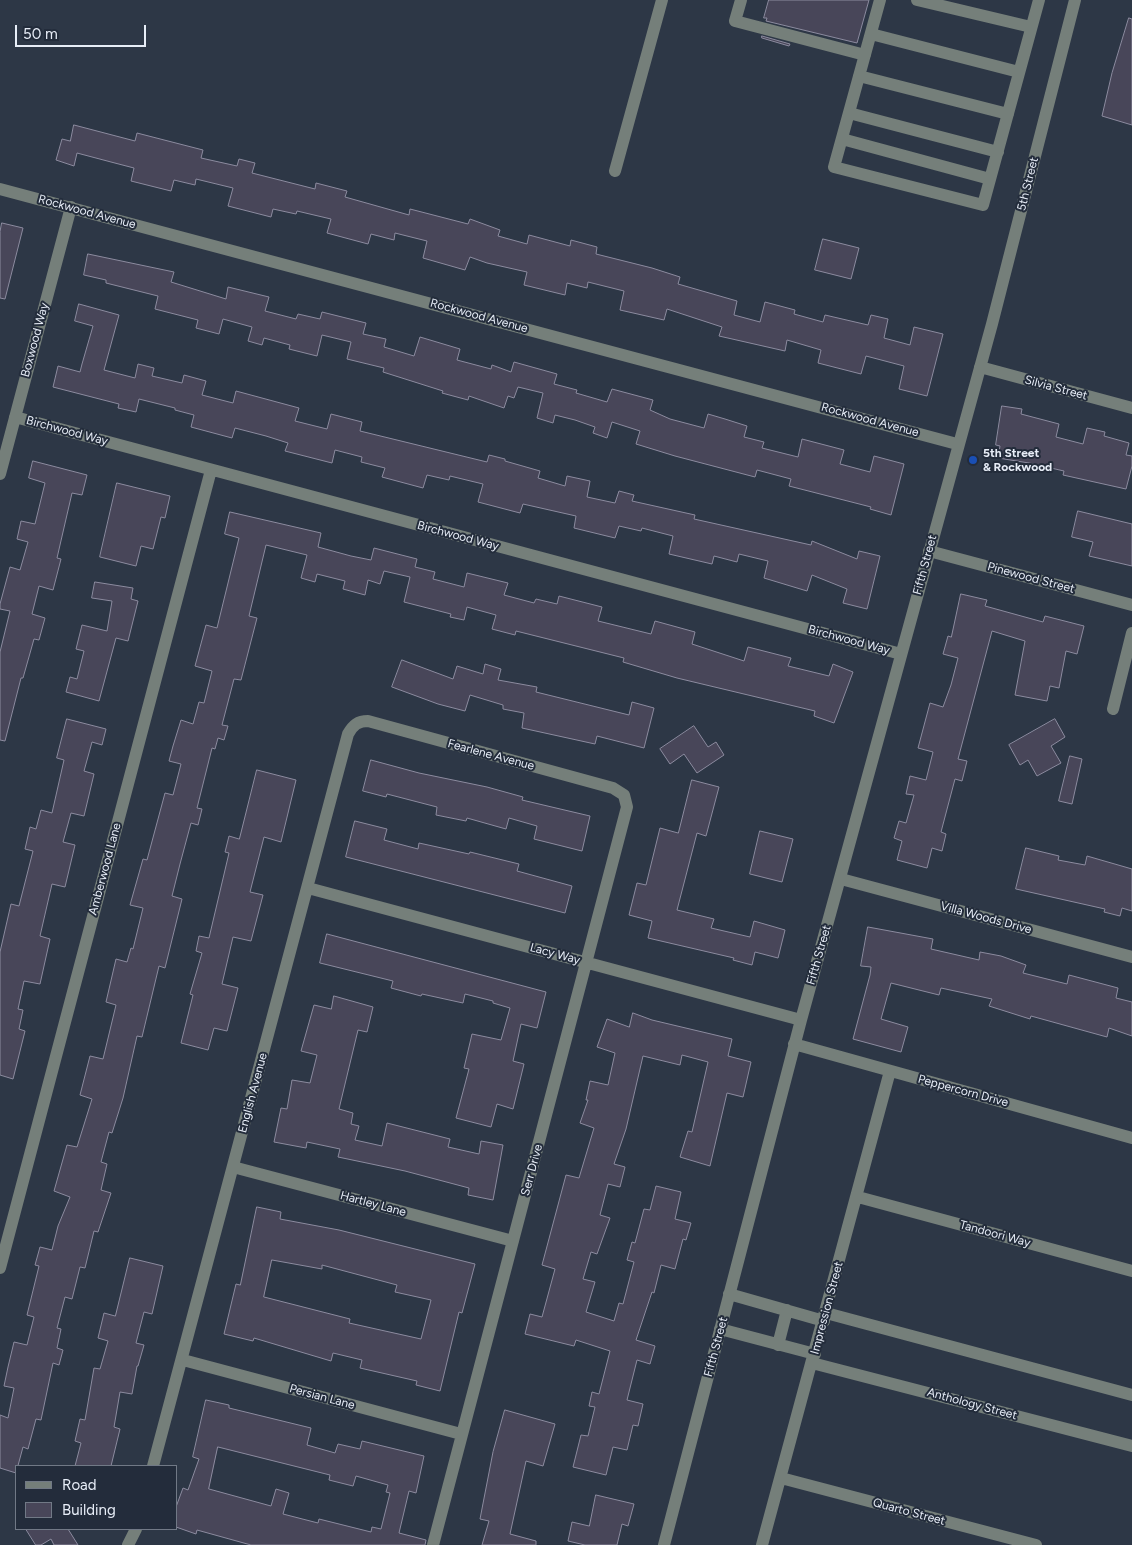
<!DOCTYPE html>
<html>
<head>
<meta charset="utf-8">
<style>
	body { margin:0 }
	#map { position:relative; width:1132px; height:1545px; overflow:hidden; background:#2d3746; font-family:Figtree,sans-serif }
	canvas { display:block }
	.legend { position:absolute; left:15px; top:1465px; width:162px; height:65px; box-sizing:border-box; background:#232c3b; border:1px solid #717986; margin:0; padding:6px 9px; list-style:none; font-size:15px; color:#e7edf7 }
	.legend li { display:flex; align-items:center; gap:10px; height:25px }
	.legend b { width:25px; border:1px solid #717986 }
	.scale { position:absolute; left:15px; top:25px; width:131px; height:22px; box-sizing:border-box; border:2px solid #e7edf7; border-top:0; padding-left:6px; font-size:15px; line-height:18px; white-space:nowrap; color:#e7edf7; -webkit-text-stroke:4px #232c3b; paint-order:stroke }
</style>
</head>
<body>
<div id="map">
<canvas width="1132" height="1545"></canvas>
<ul class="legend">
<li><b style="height:6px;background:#757f7a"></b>Road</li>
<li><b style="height:14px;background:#484659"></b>Building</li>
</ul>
<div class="scale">50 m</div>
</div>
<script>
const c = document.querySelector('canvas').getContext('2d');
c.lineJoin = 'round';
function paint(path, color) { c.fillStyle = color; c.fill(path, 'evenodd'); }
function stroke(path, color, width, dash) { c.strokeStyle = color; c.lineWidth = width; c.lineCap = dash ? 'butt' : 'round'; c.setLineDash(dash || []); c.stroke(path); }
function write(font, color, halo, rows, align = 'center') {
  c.font = font + ' Figtree,sans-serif'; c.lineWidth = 4; c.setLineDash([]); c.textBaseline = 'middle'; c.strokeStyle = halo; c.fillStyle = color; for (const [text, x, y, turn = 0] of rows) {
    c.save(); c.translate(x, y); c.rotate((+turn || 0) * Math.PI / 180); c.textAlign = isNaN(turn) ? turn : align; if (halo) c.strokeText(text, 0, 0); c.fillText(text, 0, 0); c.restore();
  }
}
const building = new Path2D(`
	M 769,0 L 869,0 L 857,43 L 766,21 L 767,18 L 764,18 Z
	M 1129,18 L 1132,19 L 1132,125 L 1102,116 L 1112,73 Z
	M 762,36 L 790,44 L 789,46 L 762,38 Z
	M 74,125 L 135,141 L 137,133 L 203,150 L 201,158 L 237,166 L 239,159 L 255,163 L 252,173 L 315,189 L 316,183 L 347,191 L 345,197 L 409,215 L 410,209 L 468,224 L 470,219 L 500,230 L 498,236 L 527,244 L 529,235 L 570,246 L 571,240 L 597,247 L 596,254 L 652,268 L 680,277 L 678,284 L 737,301 L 734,315 L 760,322 L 765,302 L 795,310 L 794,314 L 823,322 L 825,315 L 868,325 L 871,315 L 888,319 L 884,338 L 910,345 L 914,327 L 943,334 L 927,396 L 899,389 L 904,366 L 866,356 L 861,374 L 818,363 L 821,350 L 787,340 L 785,351 L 719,336 L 722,327 L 667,309 L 664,320 L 620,310 L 624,291 L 588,282 L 587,288 L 567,283 L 565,295 L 524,285 L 527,272 L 487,263 L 470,257 L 465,270 L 423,258 L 427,241 L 395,233 L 394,240 L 371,234 L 368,244 L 327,233 L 331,219 L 297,211 L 296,214 L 273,209 L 271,217 L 228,206 L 233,188 L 196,179 L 195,185 L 174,180 L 171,191 L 131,181 L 134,168 L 111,162 L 77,153 L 74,166 L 56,160 L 62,139 L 70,141 Z
	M 2,223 L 23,228 L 5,299 L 0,298 L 0,232 Z
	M 823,239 L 859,248 L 851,279 L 815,270 Z
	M 88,254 L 174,272 L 171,282 L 226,299 L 228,287 L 269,297 L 265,311 L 296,319 L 298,314 L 320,319 L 322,312 L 366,323 L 363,334 L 386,339 L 384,347 L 414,356 L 420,337 L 460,349 L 457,360 L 491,369 L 492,365 L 511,372 L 514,362 L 557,374 L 554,384 L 577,390 L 576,393 L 607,402 L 612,389 L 653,400 L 650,410 L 670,419 L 704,428 L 708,414 L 725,419 L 747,426 L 744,437 L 764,442 L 762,448 L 798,457 L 802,439 L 844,450 L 840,464 L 870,472 L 874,456 L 904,464 L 891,515 L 870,509 L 871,507 L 789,486 L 791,479 L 757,470 L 755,477 L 675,456 L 636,444 L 640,431 L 612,422 L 607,438 L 593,433 L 595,427 L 575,420 L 555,415 L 553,423 L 537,418 L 543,393 L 518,387 L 514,398 L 508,396 L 504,408 L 469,396 L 468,400 L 442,393 L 443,391 L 383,372 L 384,368 L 347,359 L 351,342 L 322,335 L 317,356 L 289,349 L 290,345 L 264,338 L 262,345 L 248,341 L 252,327 L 223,319 L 219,334 L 196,328 L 198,320 L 155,309 L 158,296 L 106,283 L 106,280 L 84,275 Z
	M 79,304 L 119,315 L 104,370 L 135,378 L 138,364 L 154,368 L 152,376 L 182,383 L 184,375 L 206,381 L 202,395 L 233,403 L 236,391 L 299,408 L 295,421 L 327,429 L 331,414 L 362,422 L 360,431 L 487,462 L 489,455 L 505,459 L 505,461 L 540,471 L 538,478 L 565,486 L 567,476 L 590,481 L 587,497 L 615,503 L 619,491 L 634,495 L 632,501 L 695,515 L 694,519 L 811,545 L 812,541 L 857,559 L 859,551 L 880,556 L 867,609 L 843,603 L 847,589 L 812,575 L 807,591 L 764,578 L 768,561 L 739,554 L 737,562 L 714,556 L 712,564 L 669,554 L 673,536 L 642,528 L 641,531 L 619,526 L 615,538 L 574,528 L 576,516 L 523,504 L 520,513 L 478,502 L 483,484 L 450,476 L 449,480 L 427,475 L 423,488 L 382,477 L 385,468 L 361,462 L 362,457 L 335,450 L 332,463 L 285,451 L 288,443 L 266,436 L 235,428 L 232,438 L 191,427 L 194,415 L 175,410 L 175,408 L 139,399 L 136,412 L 118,408 L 119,404 L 53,387 L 58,366 L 80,372 L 82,364 L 93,326 L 75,321 Z
	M 1002,406 L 1022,409 L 1021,414 L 1059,424 L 1056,437 L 1083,444 L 1087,428 L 1105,432 L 1104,436 L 1129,443 L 1126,455 L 1132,456 L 1132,466 L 1126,489 L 1063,475 L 1064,471 L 1029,463 L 998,458 L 1000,446 L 996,445 Z
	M 33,461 L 87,475 L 82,495 L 72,493 L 57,558 L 61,559 L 53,590 L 39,586 L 32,614 L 45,618 L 39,640 L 34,639 L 23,678 L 21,678 L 5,741 L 0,740 L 0,652 L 10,611 L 0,609 L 0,604 L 10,567 L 20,570 L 28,542 L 17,539 L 21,521 L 35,524 L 45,483 L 29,478 Z
	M 117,483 L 170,496 L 165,518 L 161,517 L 153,549 L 141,546 L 136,566 L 100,557 Z
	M 1078,511 L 1132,524 L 1132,566 L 1089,556 L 1093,542 L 1072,537 Z
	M 230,512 L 321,533 L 318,547 L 351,556 L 371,560 L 374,548 L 417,559 L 415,567 L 435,572 L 433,579 L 464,587 L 467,573 L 508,583 L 504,595 L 534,603 L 536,599 L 557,604 L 559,596 L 602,607 L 598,621 L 651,634 L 655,621 L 695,632 L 692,644 L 744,661 L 748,647 L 791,658 L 788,666 L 829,676 L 833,664 L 853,672 L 834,723 L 814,716 L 815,711 L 677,678 L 623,662 L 624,658 L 516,631 L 515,635 L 492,629 L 496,615 L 467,607 L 464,620 L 450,617 L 451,614 L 404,602 L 410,577 L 384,571 L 380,584 L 368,580 L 365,595 L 343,589 L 345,581 L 317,574 L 315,582 L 301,578 L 307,555 L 266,545 L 249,616 L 257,618 L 241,680 L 234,679 L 222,725 L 228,726 L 224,740 L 218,738 L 215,749 L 212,748 L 197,808 L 202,809 L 198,825 L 191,823 L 180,864 L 172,896 L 182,899 L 165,968 L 159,966 L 142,1037 L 137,1036 L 123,1098 L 112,1133 L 109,1132 L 101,1162 L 107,1164 L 101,1190 L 111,1193 L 98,1232 L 94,1231 L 85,1268 L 80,1267 L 72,1299 L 65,1297 L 57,1328 L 61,1329 L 57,1348 L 63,1350 L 59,1365 L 53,1363 L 41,1420 L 36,1419 L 28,1449 L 23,1447 L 16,1473 L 0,1468 L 0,1415 L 8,1418 L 14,1388 L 4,1386 L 8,1367 L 14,1342 L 27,1345 L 34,1317 L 27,1315 L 39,1266 L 35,1265 L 40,1247 L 52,1250 L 58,1226 L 70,1197 L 54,1191 L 67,1145 L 77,1147 L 92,1099 L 80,1095 L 90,1056 L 103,1059 L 116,1005 L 106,1002 L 116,959 L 127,962 L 131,948 L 133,949 L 143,908 L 130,905 L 143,859 L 147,860 L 165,793 L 173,795 L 181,764 L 169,761 L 173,746 L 181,720 L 193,724 L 199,702 L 204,703 L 212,671 L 195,666 L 206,625 L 217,628 L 239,538 L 225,534 Z
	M 95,582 L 133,588 L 131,599 L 138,601 L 128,641 L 116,638 L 99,701 L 66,692 L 70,677 L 77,679 L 84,651 L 76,649 L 82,625 L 107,631 L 112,601 L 92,598 Z
	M 961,594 L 987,600 L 985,606 L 1043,622 L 1045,616 L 1084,626 L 1077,654 L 1066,651 L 1059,688 L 1050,686 L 1047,701 L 1015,695 L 1025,641 L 992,631 L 958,759 L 967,761 L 962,781 L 955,779 L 941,832 L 946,834 L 942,851 L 932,848 L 927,868 L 897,860 L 902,841 L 894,838 L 899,821 L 906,823 L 914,795 L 906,794 L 910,776 L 926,780 L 933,752 L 918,748 L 930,703 L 943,707 L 951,685 L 958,658 L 943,654 L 948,636 L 951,637 Z
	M 402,660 L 453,679 L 457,666 L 483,674 L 485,664 L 501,669 L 498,680 L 537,687 L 536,692 L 629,715 L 632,702 L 654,708 L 644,748 L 597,736 L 595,744 L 522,728 L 524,713 L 503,709 L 503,705 L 470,695 L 465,711 L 438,704 L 392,687 Z
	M 67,719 L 106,729 L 102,745 L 92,742 L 84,771 L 94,774 L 84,816 L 71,813 L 63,842 L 75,845 L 65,887 L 52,884 L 40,936 L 50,939 L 40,984 L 24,981 L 18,1009 L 23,1010 L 19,1029 L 25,1031 L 13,1079 L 0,1075 L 0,952 L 11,904 L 19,906 L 33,851 L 25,849 L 30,827 L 36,829 L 41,810 L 52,813 L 64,760 L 57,758 Z
	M 1055,719 L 1065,737 L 1051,746 L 1061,763 L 1037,776 L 1028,760 L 1020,765 L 1009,745 Z
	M 694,726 L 708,747 L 716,742 L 724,755 L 697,773 L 684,754 L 670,764 L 660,749 Z
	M 1070,756 L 1082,759 L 1072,804 L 1059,801 Z
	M 371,760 L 419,773 L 487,787 L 523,797 L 522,800 L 590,816 L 582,851 L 534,839 L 537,826 L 509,818 L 506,829 L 467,818 L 466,821 L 436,815 L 437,807 L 387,794 L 386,797 L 363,791 Z
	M 257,770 L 296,780 L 281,842 L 264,837 L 250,892 L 263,895 L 251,941 L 233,937 L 222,984 L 238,988 L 227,1031 L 214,1028 L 208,1050 L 181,1043 L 193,995 L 190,994 L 202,953 L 196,951 L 199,936 L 209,938 L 229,853 L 225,852 L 229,836 L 239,839 Z
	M 692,780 L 719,787 L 706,836 L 697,833 L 677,910 L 714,919 L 711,928 L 750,937 L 754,921 L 785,930 L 778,958 L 755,952 L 752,965 L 733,960 L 734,958 L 648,938 L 652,921 L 629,915 L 637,883 L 646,885 L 660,828 L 678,833 Z
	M 355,821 L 387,829 L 384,840 L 418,849 L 419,843 L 469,854 L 470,852 L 519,864 L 517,871 L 572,886 L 565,913 L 346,857 Z
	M 760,831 L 793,839 L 782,882 L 750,874 Z
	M 1026,848 L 1059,856 L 1058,860 L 1085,865 L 1087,856 L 1132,869 L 1132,911 L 1122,908 L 1120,916 L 1104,912 L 1105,909 L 1016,889 Z
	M 868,927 L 933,939 L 931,949 L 979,960 L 980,952 L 1001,956 L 1026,965 L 1023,973 L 1067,984 L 1069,975 L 1118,988 L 1116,998 L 1132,1002 L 1132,1036 L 1109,1028 L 1107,1037 L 1031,1016 L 1030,1019 L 989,1006 L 992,999 L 941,988 L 939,995 L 891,983 L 881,1019 L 908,1027 L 901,1052 L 853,1039 L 870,975 L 871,967 L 861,966 Z
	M 327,934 L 546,992 L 537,1028 L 521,1024 L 513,1061 L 524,1064 L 513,1109 L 497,1104 L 491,1127 L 456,1118 L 469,1069 L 464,1068 L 472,1034 L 501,1040 L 510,1008 L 493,1003 L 493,1001 L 465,994 L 463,1003 L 422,994 L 421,996 L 391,988 L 393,981 L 320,963 Z
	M 334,996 L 373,1007 L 367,1032 L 358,1030 L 339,1109 L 353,1113 L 351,1124 L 359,1126 L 355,1140 L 382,1146 L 387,1123 L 450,1139 L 448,1147 L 479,1154 L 481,1141 L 503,1145 L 493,1200 L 468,1195 L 469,1188 L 405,1171 L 338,1157 L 340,1149 L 307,1142 L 306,1148 L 274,1142 L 281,1108 L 287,1109 L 292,1080 L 310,1083 L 317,1055 L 301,1051 L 314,1005 L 331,1009 Z
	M 633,1013 L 652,1020 L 732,1039 L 728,1056 L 751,1062 L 743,1097 L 727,1093 L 710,1166 L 680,1157 L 688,1131 L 692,1132 L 708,1062 L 682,1055 L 680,1065 L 643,1056 L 626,1129 L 614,1164 L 625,1167 L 620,1187 L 608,1184 L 600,1215 L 610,1218 L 597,1254 L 591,1252 L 583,1279 L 595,1282 L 586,1312 L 614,1321 L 619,1303 L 623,1304 L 634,1262 L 627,1260 L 632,1242 L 635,1243 L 644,1209 L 650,1210 L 656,1186 L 681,1192 L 675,1219 L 691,1223 L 686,1240 L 683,1239 L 675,1269 L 661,1265 L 654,1293 L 652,1292 L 636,1340 L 655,1346 L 650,1364 L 637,1360 L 627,1400 L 643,1404 L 638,1426 L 633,1425 L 627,1450 L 613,1447 L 606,1475 L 573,1467 L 581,1435 L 588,1436 L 595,1407 L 589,1406 L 592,1392 L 599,1394 L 610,1351 L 576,1340 L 574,1346 L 525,1334 L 530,1314 L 542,1317 L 555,1269 L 542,1265 L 566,1175 L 579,1178 L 594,1128 L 580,1123 L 588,1100 L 586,1100 L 590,1081 L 608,1085 L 615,1053 L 597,1047 L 607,1019 L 629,1027 Z
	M 257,1207 L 281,1212 L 280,1219 L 339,1230 L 475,1264 L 462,1313 L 459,1312 L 440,1391 L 416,1385 L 417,1381 L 360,1368 L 362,1360 L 333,1353 L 331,1361 L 254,1338 L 253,1341 L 224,1334 L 236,1284 L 240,1285 ZM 272,1260 L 322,1269 L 322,1265 L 397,1285 L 395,1292 L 431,1300 L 421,1339 L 349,1323 L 350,1319 L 264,1297 Z
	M 130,1258 L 163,1266 L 152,1314 L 144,1312 L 136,1343 L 144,1345 L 138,1366 L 137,1366 L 132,1394 L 120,1392 L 114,1427 L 120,1429 L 111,1466 L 75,1466 L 81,1443 L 75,1441 L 80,1419 L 85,1420 L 94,1368 L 100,1369 L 108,1341 L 98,1338 L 104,1313 L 115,1316 Z
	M 206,1400 L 229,1405 L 229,1408 L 311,1428 L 307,1445 L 335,1453 L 338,1444 L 360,1449 L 362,1441 L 424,1456 L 416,1493 L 409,1491 L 399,1533 L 426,1540 L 425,1545 L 251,1545 L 197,1530 L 196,1534 L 176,1527 L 176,1507 L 183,1488 L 188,1490 L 199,1459 L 193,1457 ZM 218,1447 L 330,1475 L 329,1480 L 353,1486 L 356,1476 L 388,1485 L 386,1492 L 390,1493 L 381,1529 L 372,1527 L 371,1532 L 319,1519 L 318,1523 L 283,1514 L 289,1493 L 276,1489 L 271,1506 L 209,1489 Z
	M 505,1410 L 555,1424 L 543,1466 L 526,1461 L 510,1534 L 536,1541 L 536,1545 L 482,1545 L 489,1521 L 480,1519 L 493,1452 Z
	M 596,1495 L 634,1504 L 628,1526 L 622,1524 L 617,1545 L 585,1545 L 568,1541 L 572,1522 L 589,1526 Z
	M 26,1529 L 68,1529 L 78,1545 L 54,1545 L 51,1539 L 41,1545 L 36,1545 Z`);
paint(building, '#484659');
stroke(building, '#8c8b9f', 1);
stroke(new Path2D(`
	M 741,0 L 735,21 L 865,55
	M 880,0 L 834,167 L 983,205 L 1039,0
	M 917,0 L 1031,27
	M 871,34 L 1019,72
	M 859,76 L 1008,114
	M 849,113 L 998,152
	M 842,139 L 990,179
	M 615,171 L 662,0
	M 0,189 L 957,444
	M 980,367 L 1132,408
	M 15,417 L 901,654
	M 0,474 L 71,207
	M 929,551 L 1132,605
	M 1113,709 L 1132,633
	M 841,879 L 1132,957
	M 308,888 L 801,1020
	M 794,1044 L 1132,1138
	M 233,1167 L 513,1241
	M 858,1197 L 1132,1271
	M 0,1268 L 211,470
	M 729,1294 L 824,1321
	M 826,1313 L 1132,1395
	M 720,1329 L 815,1354
	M 778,1345 L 787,1310
	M 183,1360 L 461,1434
	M 812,1363 L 1132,1446
	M 153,1466 L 348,734 C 353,725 358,721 368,721 L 613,788 L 624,795 L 627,807 L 433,1545
	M 781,1478 L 1036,1545
	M 128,1545 L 136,1529
	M 664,1545 L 801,1020 L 992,324 L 1075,0
	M 762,1545 L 890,1071`), '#757f7a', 12);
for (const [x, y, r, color] of [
	[973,460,5,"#1a4fb4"]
]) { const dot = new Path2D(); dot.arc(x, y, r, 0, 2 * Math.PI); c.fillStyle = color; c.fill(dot); stroke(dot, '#232c3b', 2); }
write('12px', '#e7edf7', '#232c3b', [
	["5th Street",1028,184,-76],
	["Rockwood Avenue",87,212,15],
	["Rockwood Avenue",479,316,15],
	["Boxwood Way",35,340,-75],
	["Silvia Street",1056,388,15],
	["Rockwood Avenue",870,420,15],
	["Birchwood Way",67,431,15],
	["Birchwood Way",458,536,15],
	["Fifth Street",925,565,-75],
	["Pinewood Street",1031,578,15],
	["Birchwood Way",849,640,15],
	["Fearlene Avenue",491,755,15],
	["Amberwood Lane",105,869,-75],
	["Villa Woods Drive",986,918,15],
	["Lacy Way",555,954,15],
	["Fifth Street",819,955,-74],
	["Peppercorn Drive",963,1091,15],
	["English Avenue",253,1093,-75],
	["Serr Drive",532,1170,-75],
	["Hartley Lane",373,1204,15],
	["Tandoori Way",995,1234,15],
	["Impression Street",827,1308,-75],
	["Fifth Street",716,1347,-75],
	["Persian Lane",322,1397,15],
	["Anthology Street",972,1404,15],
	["Quarto Street",909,1512,15]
]);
write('bold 12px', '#e7edf7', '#232c3b', [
	["5th Street",983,453],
	["& Rockwood",983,467]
], 'left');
</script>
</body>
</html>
